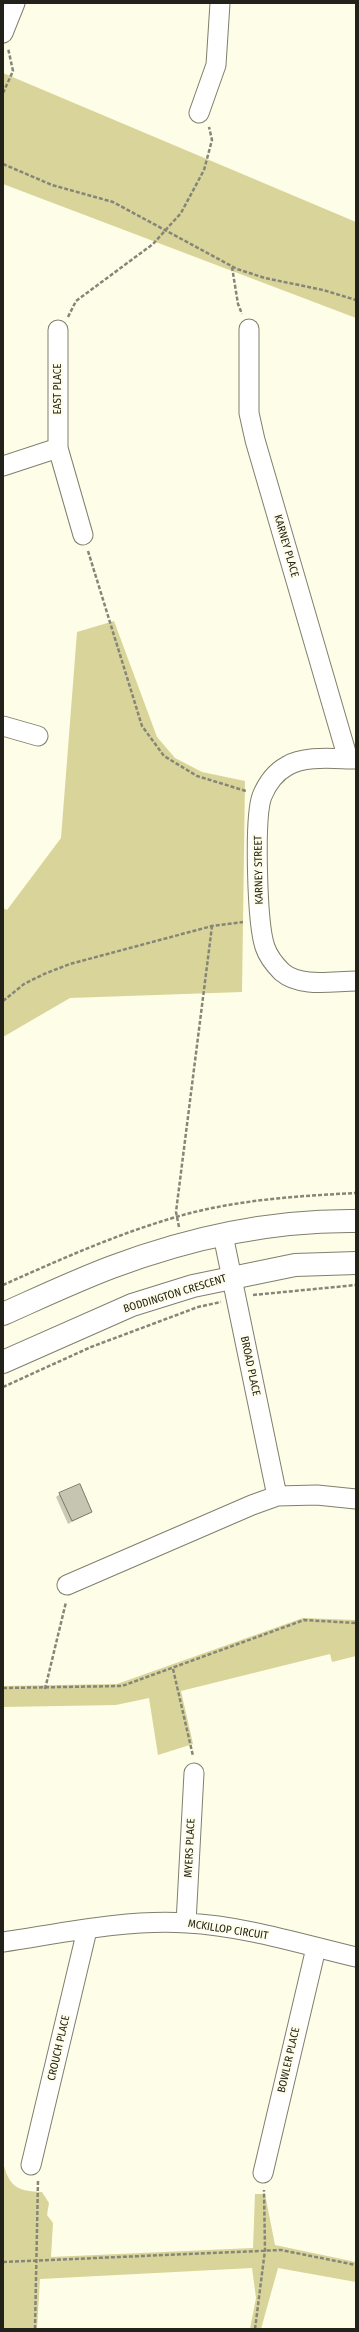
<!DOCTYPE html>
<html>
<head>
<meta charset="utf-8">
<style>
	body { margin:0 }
	#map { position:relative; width:359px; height:2332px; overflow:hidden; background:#fefde8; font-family:"Fira Sans Condensed",sans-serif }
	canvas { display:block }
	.frame { position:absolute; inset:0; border:4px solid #22221a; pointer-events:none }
</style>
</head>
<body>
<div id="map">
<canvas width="359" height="2332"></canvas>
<div class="frame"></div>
</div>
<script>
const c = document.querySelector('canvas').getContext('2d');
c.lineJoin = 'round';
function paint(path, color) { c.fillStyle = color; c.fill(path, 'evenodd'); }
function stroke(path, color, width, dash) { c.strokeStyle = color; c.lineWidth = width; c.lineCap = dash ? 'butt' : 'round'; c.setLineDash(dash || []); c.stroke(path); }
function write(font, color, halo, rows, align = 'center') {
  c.font = font + ' "Fira Sans Condensed",sans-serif'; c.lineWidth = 4; c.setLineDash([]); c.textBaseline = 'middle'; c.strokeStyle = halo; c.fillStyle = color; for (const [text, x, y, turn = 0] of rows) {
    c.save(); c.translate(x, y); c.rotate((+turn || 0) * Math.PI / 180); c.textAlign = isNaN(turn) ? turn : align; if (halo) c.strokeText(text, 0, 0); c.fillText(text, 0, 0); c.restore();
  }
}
paint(new Path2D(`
	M 3,73 L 356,222 L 356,318 L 3,184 Z
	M 114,621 L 157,737 L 175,758 L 202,772 L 245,781 L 242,992 L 70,998 L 3,1037 L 3,908 L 7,910 L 61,838 L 77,632 Z
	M 303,1618 L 356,1620 L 356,1656 L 332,1662 L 330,1654 L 181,1691 L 193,1744 L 158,1755 L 149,1698 L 116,1705 L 3,1707 L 3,1686 L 117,1684 Z
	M 3,2162 C 9,2187 17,2191 42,2192 L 49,2203 L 47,2215 L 53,2223 L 51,2257 L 253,2248 L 255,2194 L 265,2194 L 275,2245 L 356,2262 L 356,2282 L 278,2268 L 261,2329 L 250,2329 L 256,2298 L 252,2268 L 40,2279 L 37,2329 L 3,2329 Z`), '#d9d59a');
paint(new Path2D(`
	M 60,1494 L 91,1512 L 68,1524 L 56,1497 Z`), '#0003');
const building = new Path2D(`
	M 80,1484 L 92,1512 L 72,1521 L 59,1493 Z`);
paint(building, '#c6c5b1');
stroke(building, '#7a7967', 1);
const minor = new Path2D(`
	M 3,33 L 15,3
	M 199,113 L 216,65 L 220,3
	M 249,329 L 249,413 L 255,440 L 348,759
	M 58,330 L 58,448 L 83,535
	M 3,466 L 58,448
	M 3,726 L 38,736
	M 356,759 C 335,759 305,755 287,766 C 276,772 267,784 262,796 C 254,818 257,924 265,947 C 268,956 275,965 282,972 C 301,988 333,981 356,981
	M 277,1496 L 317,1495 L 356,1499
	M 67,1585 L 252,1505 L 277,1496 L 223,1235
	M 186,1923 L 194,1773
	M 3,1942 C 63,1933 126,1919 187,1923 C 244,1926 301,1944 356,1957
	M 31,2165 L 87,1930
	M 263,2173 L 316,1948`);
const tertiary = new Path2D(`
	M 3,1314 C 39,1298 75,1281 112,1267 C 189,1238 273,1220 356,1221
	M 3,1362 L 132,1305 L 193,1286 L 295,1265 L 356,1263`);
stroke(minor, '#807f6d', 21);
stroke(tertiary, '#807f6d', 24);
stroke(new Path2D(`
	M 3,93 L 13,71 L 8,48
	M 3,164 L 52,185 L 113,202 L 237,269 L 265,278 L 323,290 L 356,300
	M 232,267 L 238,304 L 242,314
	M 68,317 L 76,301 L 153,244 L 181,213 L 204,170 L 212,140 L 209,127
	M 88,551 L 142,726 L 164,756 L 197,776 L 246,791
	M 3,1001 L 24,984 L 44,974 L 70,964 L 212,926 L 243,922
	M 179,1227 L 176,1212 L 212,926
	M 3,1285 C 59,1260 117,1234 176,1217 C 234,1200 296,1196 356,1193
	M 253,1295 L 356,1285
	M 3,1387 L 91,1347 L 198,1307 L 221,1302
	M 173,1669 L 193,1756
	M 3,1688 L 122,1686 L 304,1620 L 356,1623
	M 45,1689 L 66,1602
	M 3,2262 L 281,2250 L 356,2265
	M 35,2329 L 38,2180
	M 255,2329 L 265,2250 L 264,2190`), '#868678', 2.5, [4, 2]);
stroke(minor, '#fff', 19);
stroke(tertiary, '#fff', 22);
write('11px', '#22221a', '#fefde8', [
	["EAST PLACE",58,389,-90],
	["KARNEY PLACE",286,546,74],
	["KARNEY STREET",259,870,-91],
	["BODDINGTON CRESCENT",175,1294,-17],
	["BROAD PLACE",250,1366,78],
	["MYERS PLACE",190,1848,-87],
	["MCKILLOP CIRCUIT",228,1930,9],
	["CROUCH PLACE",59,2048,-77],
	["BOWLER PLACE",289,2060,-77]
]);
</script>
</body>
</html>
